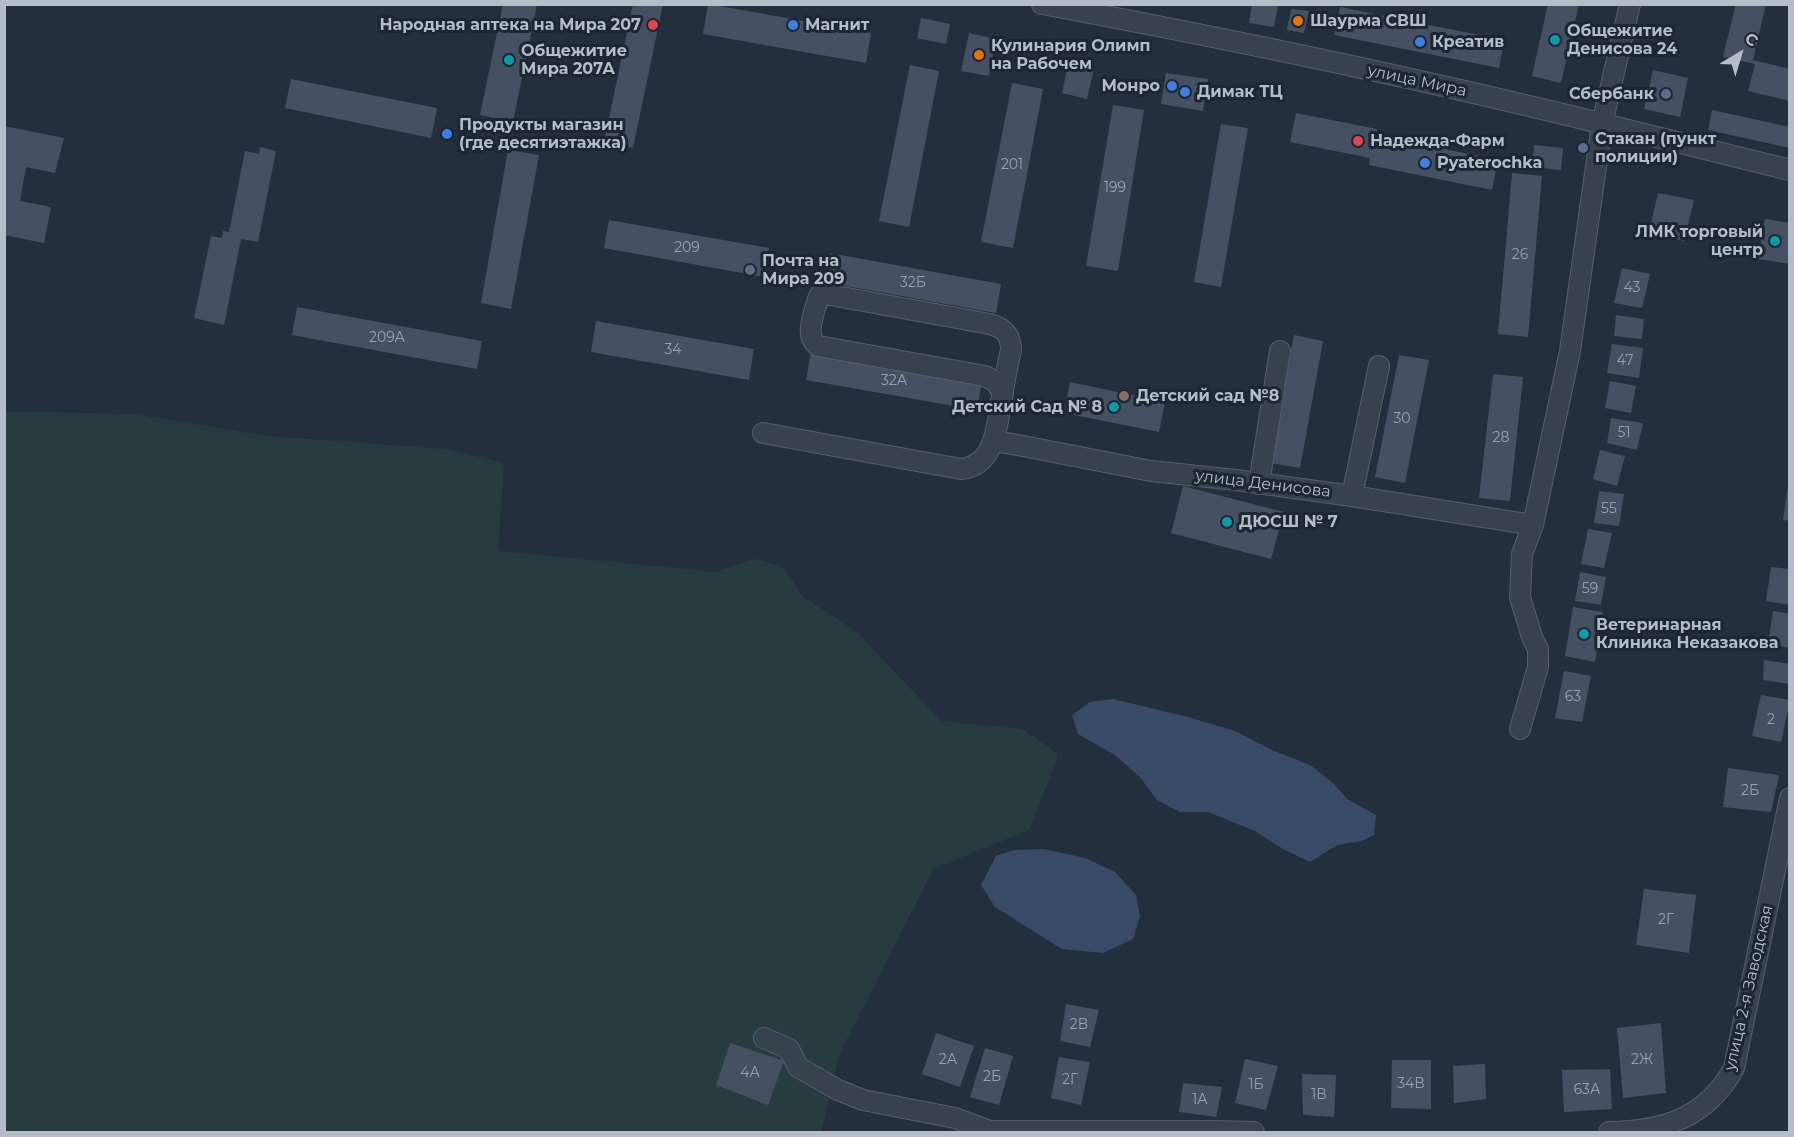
<!DOCTYPE html>
<html>
<head>
<meta charset="utf-8">
<style>
	body { margin:0 }
	#map { position:relative; width:1794px; height:1137px; overflow:hidden; background:#242f3e; font-family:Montserrat,sans-serif }
	canvas { display:block }
	.frame { position:absolute; inset:0; border:6px solid #b4bcc9; pointer-events:none }
	.north { position:absolute; left:1710px; top:24px; width:60px; height:60px; -webkit-text-stroke:4px #1d2633; paint-order:stroke; rotate:38deg; font-size:16px; font-weight:700; line-height:24px; text-align:center; color:#b4bcc9 }
	.north::after { content:''; display:block; margin:auto; width:21px; height:27px; background:#b4bcc9; clip-path:polygon(50% 0,100% 100%,50% 72%,0 100%) }
</style>
</head>
<body>
<div id="map">
<canvas width="1794" height="1137"></canvas>
<div class="frame"></div>
<div class="north">С</div>
</div>
<script>
const c = document.querySelector('canvas').getContext('2d');
c.lineJoin = 'round';
function paint(path, color) { c.fillStyle = color; c.fill(path, 'evenodd'); }
function stroke(path, color, width, dash) { c.strokeStyle = color; c.lineWidth = width; c.lineCap = dash ? 'butt' : 'round'; c.setLineDash(dash || []); c.stroke(path); }
function write(font, color, halo, rows, align = 'center') {
  c.font = font + ' Montserrat,sans-serif'; c.lineWidth = 6; c.setLineDash([]); c.textBaseline = 'middle'; c.strokeStyle = halo; c.fillStyle = color; for (const [text, x, y, turn = 0] of rows) {
    c.save(); c.translate(x, y); c.rotate((+turn || 0) * Math.PI / 180); c.textAlign = isNaN(turn) ? turn : align; if (halo) c.strokeText(text, 0, 0); c.fillText(text, 0, 0); c.restore();
  }
}
paint(new Path2D(`
	M 5,411 L 133,414 L 267,436 L 445,449 L 504,463 L 498,551 L 716,572 L 755,559 L 784,567 L 802,596 L 857,632 L 941,721 L 1022,729 L 1059,754 L 1029,830 L 933,869 L 839,1055 L 821,1132 L 5,1132 Z`), '#263c3f');
paint(new Path2D(`
	M 1113,699 L 1188,717 L 1235,731 L 1272,750 L 1310,765 L 1334,784 L 1347,799 L 1376,815 L 1374,835 L 1361,841 L 1337,845 L 1310,862 L 1283,849 L 1255,831 L 1208,812 L 1180,812 L 1157,800 L 1140,777 L 1115,755 L 1078,734 L 1072,715 L 1090,702 Z
	M 1044,849 L 1085,858 L 1115,872 L 1136,895 L 1140,916 L 1133,939 L 1103,953 L 1062,949 L 995,907 L 981,885 L 996,856 L 1014,850 Z`), '#394c67');
paint(new Path2D(`
	M 503,4 L 537,4 L 513,122 L 480,115 Z
	M 633,4 L 663,4 L 633,148 L 604,142 Z
	M 708,4 L 871,33 L 866,63 L 703,34 Z
	M 1252,4 L 1278,6 L 1274,27 L 1249,23 Z
	M 1548,4 L 1579,4 L 1561,83 L 1532,76 Z
	M 1736,4 L 1766,4 L 1753,60 L 1790,69 L 1790,101 L 1748,91 L 1755,64 L 1723,57 Z
	M 1340,7 L 1504,40 L 1499,68 L 1334,35 Z
	M 1291,9 L 1309,11 L 1304,33 L 1287,30 Z
	M 921,18 L 950,24 L 946,44 L 917,38 Z
	M 969,33 L 996,39 L 989,76 L 961,71 Z
	M 1068,64 L 1094,69 L 1087,99 L 1062,93 Z
	M 910,65 L 939,71 L 909,227 L 879,221 Z
	M 1653,70 L 1688,78 L 1680,117 L 1644,109 Z
	M 1166,73 L 1208,79 L 1203,111 L 1161,104 Z
	M 291,79 L 437,108 L 431,138 L 285,108 Z
	M 1012,83 L 1043,89 L 1013,248 L 981,242 Z
	M 1113,105 L 1144,110 L 1118,271 L 1086,266 Z
	M 1712,110 L 1790,127 L 1790,148 L 1708,130 Z
	M 1296,113 L 1377,129 L 1376,135 L 1498,160 L 1492,190 L 1369,165 L 1370,158 L 1290,142 Z
	M 1221,124 L 1248,128 L 1221,287 L 1194,282 Z
	M 4,126 L 64,138 L 55,173 L 26,167 L 20,201 L 51,207 L 44,243 L 4,235 Z
	M 1534,145 L 1563,148 L 1561,170 L 1532,167 Z
	M 260,147 L 276,151 L 258,242 L 241,239 L 224,325 L 194,318 L 211,236 L 222,238 L 223,231 L 229,232 L 245,151 L 259,154 Z
	M 508,150 L 539,155 L 511,309 L 481,303 Z
	M 1512,173 L 1542,176 L 1528,337 L 1498,334 Z
	M 1658,193 L 1694,200 L 1684,241 L 1649,232 Z
	M 1765,219 L 1790,223 L 1790,264 L 1758,259 Z
	M 609,220 L 769,248 L 764,277 L 604,248 Z
	M 829,253 L 1001,284 L 996,313 L 824,282 Z
	M 1622,268 L 1650,274 L 1642,308 L 1614,303 Z
	M 297,307 L 482,341 L 477,369 L 292,335 Z
	M 1616,315 L 1644,319 L 1642,339 L 1614,336 Z
	M 596,321 L 754,349 L 749,380 L 591,352 Z
	M 1294,335 L 1323,341 L 1300,468 L 1270,463 Z
	M 1612,344 L 1643,348 L 1639,378 L 1607,373 Z
	M 811,352 L 982,381 L 977,410 L 806,380 Z
	M 1399,355 L 1429,360 L 1405,483 L 1375,477 Z
	M 1493,374 L 1523,377 L 1510,501 L 1479,498 Z
	M 1610,381 L 1636,386 L 1631,413 L 1605,408 Z
	M 1070,382 L 1165,402 L 1159,432 L 1064,413 Z
	M 1611,418 L 1643,423 L 1637,450 L 1607,443 Z
	M 1600,450 L 1625,456 L 1617,486 L 1593,479 Z
	M 1183,486 L 1284,512 L 1271,559 L 1171,533 Z
	M 1788,486 L 1790,486 L 1790,521 L 1783,520 Z
	M 1599,491 L 1624,494 L 1619,526 L 1594,523 Z
	M 1588,529 L 1612,533 L 1604,568 L 1581,564 Z
	M 1771,567 L 1790,569 L 1790,605 L 1766,601 Z
	M 1580,572 L 1606,577 L 1601,605 L 1575,601 Z
	M 1573,607 L 1603,612 L 1595,662 L 1565,656 Z
	M 1773,611 L 1790,614 L 1790,648 L 1768,644 Z
	M 1764,660 L 1790,664 L 1790,684 L 1763,680 Z
	M 1564,671 L 1591,676 L 1582,722 L 1555,718 Z
	M 1761,695 L 1790,700 L 1781,742 L 1752,736 Z
	M 1728,768 L 1779,775 L 1771,812 L 1723,807 Z
	M 1644,889 L 1696,895 L 1689,953 L 1636,945 Z
	M 1066,1004 L 1099,1010 L 1090,1047 L 1060,1041 Z
	M 1661,1023 L 1666,1093 L 1623,1098 L 1617,1028 Z
	M 936,1033 L 974,1046 L 960,1087 L 922,1074 Z
	M 730,1043 L 784,1061 L 768,1105 L 716,1085 Z
	M 985,1048 L 1013,1056 L 999,1105 L 970,1097 Z
	M 1059,1057 L 1090,1062 L 1081,1105 L 1051,1098 Z
	M 1245,1059 L 1278,1066 L 1266,1110 L 1235,1103 Z
	M 1392,1060 L 1431,1060 L 1431,1109 L 1391,1108 Z
	M 1485,1064 L 1486,1099 L 1454,1103 L 1453,1066 Z
	M 1610,1069 L 1612,1109 L 1564,1112 L 1562,1070 Z
	M 1302,1074 L 1336,1075 L 1334,1117 L 1303,1115 Z
	M 1183,1083 L 1222,1087 L 1216,1117 L 1179,1112 Z`), '#455162');
const minor = new Path2D(`
	M 1042,4 C 1198,33 1354,65 1508,101 C 1602,123 1696,147 1790,170
	M 763,433 L 961,469 C 994,466 997,428 1001,402 C 1004,384 1007,367 1011,350 C 1011,335 1004,328 990,324 L 825,294 L 820,295 L 818,299 C 814,313 804,336 818,346 L 985,376 L 996,382 L 1003,393
	M 993,441 L 1018,445 L 1151,471 L 1236,480 L 1352,496 L 1533,525
	M 1259,484 L 1280,351
	M 1352,496 L 1379,366
	M 1520,729 L 1538,667 L 1538,649 L 1532,637 L 1520,597 L 1522,554 L 1533,525 L 1570,351 L 1602,124 L 1630,4
	M 764,1038 L 789,1049 L 798,1067 L 838,1090 L 863,1100 L 955,1118 L 990,1131 L 1212,1131 L 1254,1132
	M 1609,1132 C 1663,1131 1706,1119 1734,1068 L 1790,798`);
stroke(minor, '#565f6c', 22);
stroke(minor, '#38414e', 20);
for (const [x, y, r, color] of [
	[1298,21,6,"#e8710a"],
	[653,25,6,"#e0444e"],
	[793,25,6,"#3f7fe0"],
	[1555,40,6,"#0f9aa8"],
	[1420,42,6,"#3f7fe0"],
	[979,55,6,"#e8710a"],
	[509,60,6,"#0f9aa8"],
	[1172,86,6,"#3f7fe0"],
	[1185,92,6,"#3f7fe0"],
	[1666,94,6,"#5c6f8a"],
	[447,134,6,"#3f7fe0"],
	[1358,141,6,"#e0444e"],
	[1583,148,6,"#5c6f8a"],
	[1425,163,6,"#3f7fe0"],
	[1775,241,6,"#0f9aa8"],
	[750,270,6,"#5c6f8a"],
	[1124,396,6,"#8d6e63"],
	[1114,407,6,"#0f9aa8"],
	[1227,522,6,"#0f9aa8"],
	[1584,634,6,"#0f9aa8"]
]) { const dot = new Path2D(); dot.arc(x, y, r, 0, 2 * Math.PI); c.fillStyle = color; c.fill(dot); stroke(dot, '#1d2633', 2); }
write('14px', '#98a1af', null, [
	["201",1012,165],
	["199",1115,188],
	["209",687,248],
	["26",1520,255],
	["32Б",913,283],
	["43",1632,288],
	["209А",387,338],
	["34",673,350],
	["47",1625,361],
	["32А",894,381],
	["30",1402,419],
	["51",1624,433],
	["28",1501,438],
	["55",1609,509],
	["59",1590,589],
	["63",1573,697],
	["2",1771,720],
	["2Б",1750,791],
	["2Г",1666,920],
	["2В",1079,1025],
	["2А",948,1060],
	["2Ж",1642,1060],
	["4А",750,1073],
	["2Б",992,1077],
	["2Г",1070,1080],
	["34В",1411,1084],
	["1Б",1256,1085],
	["63А",1587,1090],
	["1В",1319,1095],
	["1А",1200,1100]
]);
write('bold 16px', '#b4bcc9', '#1d2633', [
	["Шаурма СВШ",1310,21],
	["Народная аптека на Мира 207",641,25,"right"],
	["Магнит",805,25],
	["Общежитие",1567,31],
	["Денисова 24",1567,49],
	["Креатив",1432,42],
	["Кулинария Олимп",991,46],
	["на Рабочем",991,64],
	["Общежитие",521,51],
	["Мира 207А",521,69],
	["Монро",1160,86,"right"],
	["Димак ТЦ",1197,92],
	["Сбербанк",1654,94,"right"],
	["Продукты магазин",459,125],
	["(где десятиэтажка)",459,143],
	["Стакан (пункт",1595,139],
	["полиции)",1595,157],
	["Надежда-Фарм",1370,141],
	["Pyaterochka",1437,163],
	["ЛМК торговый",1763,232,"right"],
	["центр",1763,250,"right"],
	["Почта на",762,261],
	["Мира 209",762,279],
	["Детский сад №8",1136,396],
	["Детский Сад № 8",1102,407,"right"],
	["ДЮСШ № 7",1239,522],
	["Ветеринарная",1596,625],
	["Клиника Неказакова",1596,643]
], 'left');
write('16px', '#b4bcc9', '#1d2633', [
	["улица Мира",1417,81,12],
	["улица Денисова",1263,484,7],
	["улица 2-я Заводская",1749,988,-77]
]);
</script>
</body>
</html>
